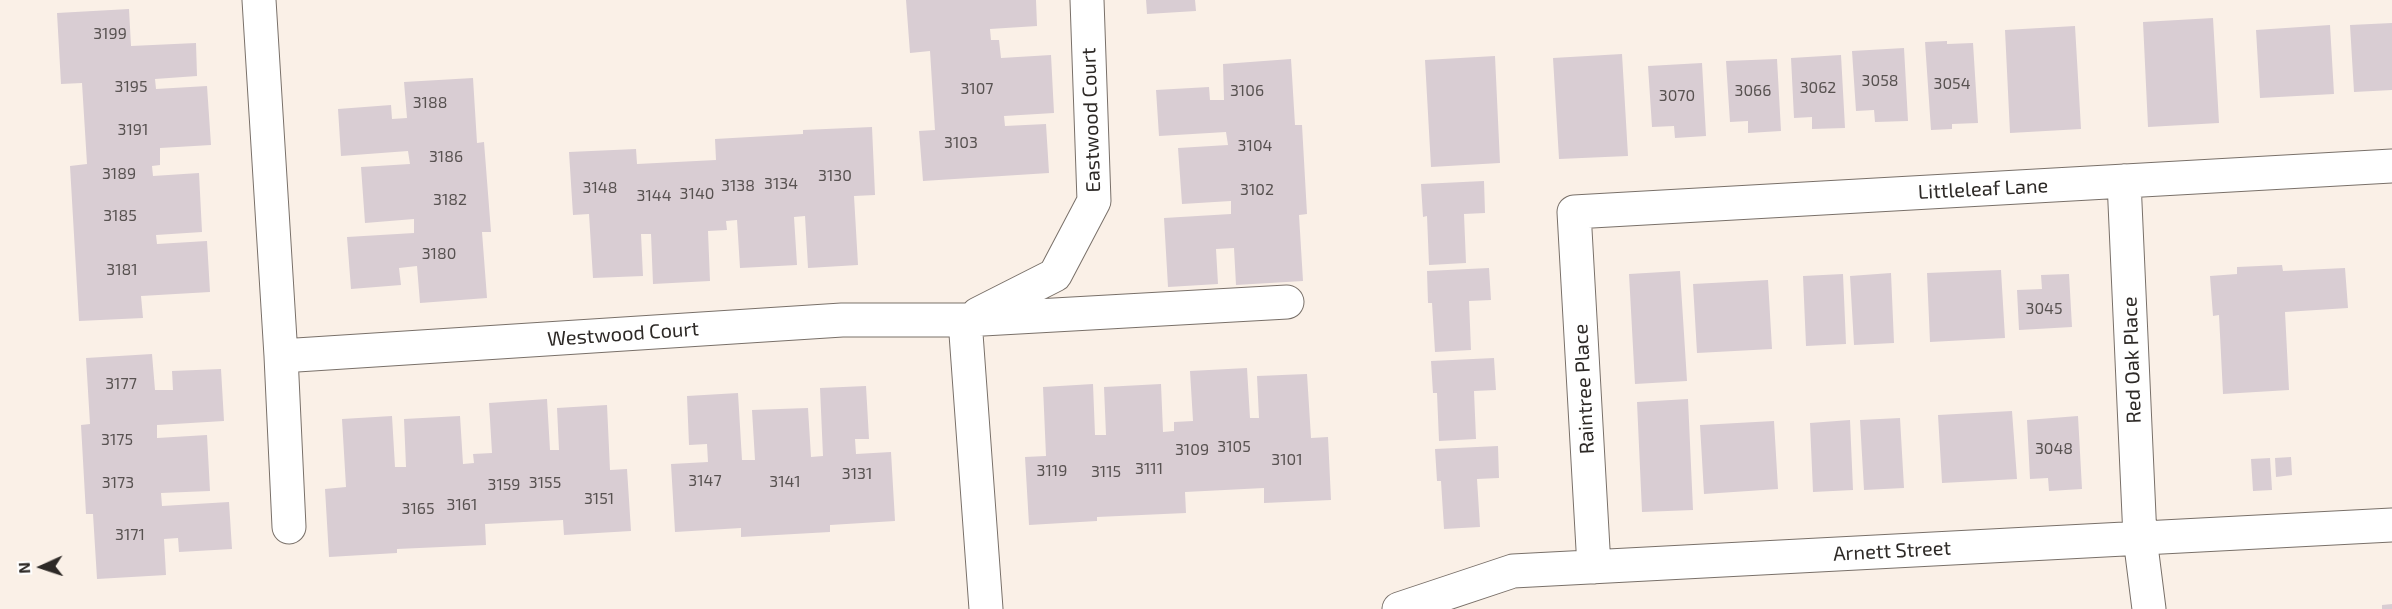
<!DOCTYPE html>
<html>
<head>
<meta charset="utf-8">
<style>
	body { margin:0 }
	#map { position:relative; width:2392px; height:609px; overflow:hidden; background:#faf0e7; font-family:"Exo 2",sans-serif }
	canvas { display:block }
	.north { position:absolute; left:12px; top:537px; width:60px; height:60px; -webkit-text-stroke:4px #fff; paint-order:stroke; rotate:267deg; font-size:16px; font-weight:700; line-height:24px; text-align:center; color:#2d2926 }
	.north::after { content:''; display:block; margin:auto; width:21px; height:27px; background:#2d2926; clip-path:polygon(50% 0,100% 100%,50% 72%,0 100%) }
</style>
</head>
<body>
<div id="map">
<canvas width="2392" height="609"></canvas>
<div class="north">N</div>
</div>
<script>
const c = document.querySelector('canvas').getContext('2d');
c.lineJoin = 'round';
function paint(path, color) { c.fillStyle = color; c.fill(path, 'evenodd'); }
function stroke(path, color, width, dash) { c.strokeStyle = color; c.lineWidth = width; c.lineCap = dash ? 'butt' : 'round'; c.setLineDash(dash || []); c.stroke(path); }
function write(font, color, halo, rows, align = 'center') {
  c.font = font + ' "Exo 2",sans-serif'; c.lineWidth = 4.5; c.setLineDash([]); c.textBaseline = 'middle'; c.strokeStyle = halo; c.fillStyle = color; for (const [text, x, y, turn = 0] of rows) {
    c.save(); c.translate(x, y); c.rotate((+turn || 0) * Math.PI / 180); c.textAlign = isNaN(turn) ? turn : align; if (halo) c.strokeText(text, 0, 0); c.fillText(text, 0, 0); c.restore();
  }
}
paint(new Path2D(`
	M 906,0 L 1036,0 L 1037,26 L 990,29 L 991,40 L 999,40 L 1001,58 L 1051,55 L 1054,113 L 1004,116 L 1005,126 L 1046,124 L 1049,173 L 923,181 L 919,131 L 935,130 L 930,51 L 910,53 Z
	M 1146,0 L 1195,0 L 1196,11 L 1147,14 Z
	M 129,9 L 131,46 L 196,43 L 197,76 L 155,79 L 156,89 L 207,86 L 211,145 L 160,148 L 160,165 L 152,166 L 153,176 L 199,173 L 202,232 L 156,235 L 157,244 L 207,241 L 210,292 L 141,296 L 143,318 L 79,321 L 70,166 L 87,164 L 82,83 L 61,84 L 57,13 Z
	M 2213,18 L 2219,123 L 2148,127 L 2143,22 Z
	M 2392,23 L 2392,90 L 2354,92 L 2350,25 Z
	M 2330,25 L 2334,94 L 2260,98 L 2256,30 Z
	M 2075,26 L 2081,129 L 2010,133 L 2005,30 Z
	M 1947,41 L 1947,44 L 1973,43 L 1978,123 L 1952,124 L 1952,129 L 1931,130 L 1925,42 Z
	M 1904,48 L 1908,121 L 1875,122 L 1874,110 L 1856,111 L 1852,51 Z
	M 1622,54 L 1628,156 L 1559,159 L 1553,58 Z
	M 1841,55 L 1845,128 L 1812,129 L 1812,117 L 1794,118 L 1791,58 Z
	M 1495,56 L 1500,163 L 1431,167 L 1425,60 Z
	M 1291,59 L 1295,125 L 1302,125 L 1307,214 L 1299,215 L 1303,281 L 1236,285 L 1234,248 L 1216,249 L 1218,284 L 1168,287 L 1164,218 L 1231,214 L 1231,201 L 1182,204 L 1178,148 L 1228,145 L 1226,132 L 1159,136 L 1156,90 L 1209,87 L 1210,100 L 1224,100 L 1223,64 Z
	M 1777,59 L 1781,131 L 1748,133 L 1748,121 L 1730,122 L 1726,61 Z
	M 1702,63 L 1706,136 L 1675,138 L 1674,126 L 1652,127 L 1648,66 Z
	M 473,78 L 477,143 L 484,142 L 491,232 L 482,232 L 487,298 L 420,303 L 417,266 L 399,268 L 401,285 L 351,289 L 347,237 L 414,233 L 414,219 L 365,223 L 361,167 L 410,164 L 408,151 L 341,156 L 338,109 L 391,105 L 392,119 L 407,118 L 404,82 Z
	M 872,127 L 875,195 L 854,196 L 858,265 L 808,268 L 805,216 L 794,217 L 797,265 L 740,268 L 737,220 L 726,221 L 727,230 L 708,231 L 710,281 L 653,284 L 651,234 L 641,234 L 643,276 L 593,278 L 589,214 L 573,215 L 569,152 L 636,149 L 637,164 L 716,160 L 715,139 L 803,134 L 803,130 Z
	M 1484,181 L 1485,213 L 1464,214 L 1466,263 L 1429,265 L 1427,216 L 1423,217 L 1421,184 Z
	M 2282,265 L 2283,271 L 2345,268 L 2348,308 L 2285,312 L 2289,390 L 2223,394 L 2219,315 L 2213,316 L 2210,276 L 2237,274 L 2237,267 Z
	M 1489,268 L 1491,300 L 1469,301 L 1471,350 L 1435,352 L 1432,303 L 1428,303 L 1427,271 Z
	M 2001,270 L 2005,338 L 1930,342 L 1927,273 Z
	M 1680,271 L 1687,381 L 1635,384 L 1629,274 Z
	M 1891,273 L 1894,343 L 1854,345 L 1850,276 Z
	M 1843,274 L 1846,344 L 1806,346 L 1803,276 Z
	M 2069,274 L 2072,327 L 2019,330 L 2017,290 L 2042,289 L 2041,275 Z
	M 1768,280 L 1772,349 L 1697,353 L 1693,284 Z
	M 152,354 L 155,390 L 173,390 L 172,371 L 221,369 L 224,421 L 157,425 L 157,438 L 207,435 L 210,491 L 161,493 L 162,506 L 229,502 L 232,549 L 179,552 L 178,538 L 164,539 L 166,575 L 97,579 L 93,514 L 86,514 L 81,425 L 90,424 L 86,358 Z
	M 1494,358 L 1496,390 L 1474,391 L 1476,439 L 1439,441 L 1437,393 L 1433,393 L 1431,361 Z
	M 1247,368 L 1250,418 L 1259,418 L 1257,376 L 1307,374 L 1311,438 L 1328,437 L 1331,500 L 1264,503 L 1264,488 L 1185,492 L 1186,513 L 1097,517 L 1097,521 L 1029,525 L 1025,457 L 1046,456 L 1043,387 L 1093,384 L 1095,435 L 1106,435 L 1104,387 L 1161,384 L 1163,432 L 1174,431 L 1174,422 L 1193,421 L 1190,371 Z
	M 866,386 L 869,439 L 855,439 L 856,454 L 891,452 L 895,521 L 830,525 L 830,532 L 741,537 L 741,528 L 675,532 L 671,464 L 708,462 L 707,444 L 689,445 L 687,396 L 738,393 L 742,460 L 755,460 L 752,410 L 808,408 L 811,457 L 823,456 L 820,388 Z
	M 547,399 L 550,450 L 559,450 L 557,408 L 607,405 L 610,470 L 627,469 L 631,531 L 564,535 L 563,520 L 485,524 L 486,545 L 397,549 L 397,553 L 329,557 L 325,489 L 346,487 L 342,419 L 392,416 L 395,467 L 406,467 L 404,419 L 460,416 L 463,464 L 474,463 L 473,454 L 492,453 L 489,403 Z
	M 1688,399 L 1693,510 L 1642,512 L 1637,402 Z
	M 2012,411 L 2017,479 L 1942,483 L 1938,415 Z
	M 2078,416 L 2082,489 L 2049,491 L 2048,478 L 2030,479 L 2027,420 Z
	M 1900,418 L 1904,488 L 1864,490 L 1860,420 Z
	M 1850,420 L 1853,490 L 1813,492 L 1810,423 Z
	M 1774,421 L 1778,489 L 1704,494 L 1700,425 Z
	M 1498,446 L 1499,478 L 1477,479 L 1480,527 L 1444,529 L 1441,481 L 1437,481 L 1435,449 Z
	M 2291,457 L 2292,475 L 2276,477 L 2275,458 Z
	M 2270,458 L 2272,490 L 2253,491 L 2251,459 Z
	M 2392,604 L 2392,609 L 2382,609 L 2382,605 Z`), '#d9cdd3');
const minor = new Path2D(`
	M 259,0 L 281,356
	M 2124,181 L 2140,538 L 2149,609
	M 978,314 L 1055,275 L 1094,201 L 1087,0
	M 965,320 L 986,609
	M 289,527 L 281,356 L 842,320 L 965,320 L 1287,302
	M 1594,567 L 1574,212 L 2392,166
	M 1399,609 L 1513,571 L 2392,525`);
stroke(minor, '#797069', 35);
stroke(minor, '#fff', 33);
write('16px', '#585251', null, [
	["3199",110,34],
	["3058",1880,81],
	["3054",1952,84],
	["3195",131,87],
	["3062",1818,88],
	["3107",977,89],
	["3106",1247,91],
	["3066",1753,91],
	["3070",1677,96],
	["3188",430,103],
	["3191",133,130],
	["3103",961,143],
	["3104",1255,146],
	["3186",446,157],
	["3189",119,174],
	["3130",835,176],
	["3134",781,184],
	["3138",738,186],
	["3148",600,188],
	["3102",1257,190],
	["3140",697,194],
	["3144",654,196],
	["3182",450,200],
	["3185",120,216],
	["3180",439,254],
	["3181",122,270],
	["3045",2044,309],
	["3177",121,384],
	["3175",117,440],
	["3105",1234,447],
	["3048",2054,449],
	["3109",1192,450],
	["3101",1287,460],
	["3111",1149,469],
	["3119",1052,471],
	["3115",1106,472],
	["3131",857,474],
	["3147",705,481],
	["3141",785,482],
	["3173",118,483],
	["3155",545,483],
	["3159",504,485],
	["3151",599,499],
	["3161",462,505],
	["3165",418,509],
	["3171",130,535]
]);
write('20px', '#2d2926', '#fff', [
	["Eastwood Court",1091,120,-92],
	["Littleleaf Lane",1983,189,-3],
	["Westwood Court",623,334,-4],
	["Red Oak Place",2132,360,-92],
	["Raintree Place",1584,389,-93],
	["Arnett Street",1892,551,-3]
]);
</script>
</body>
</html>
